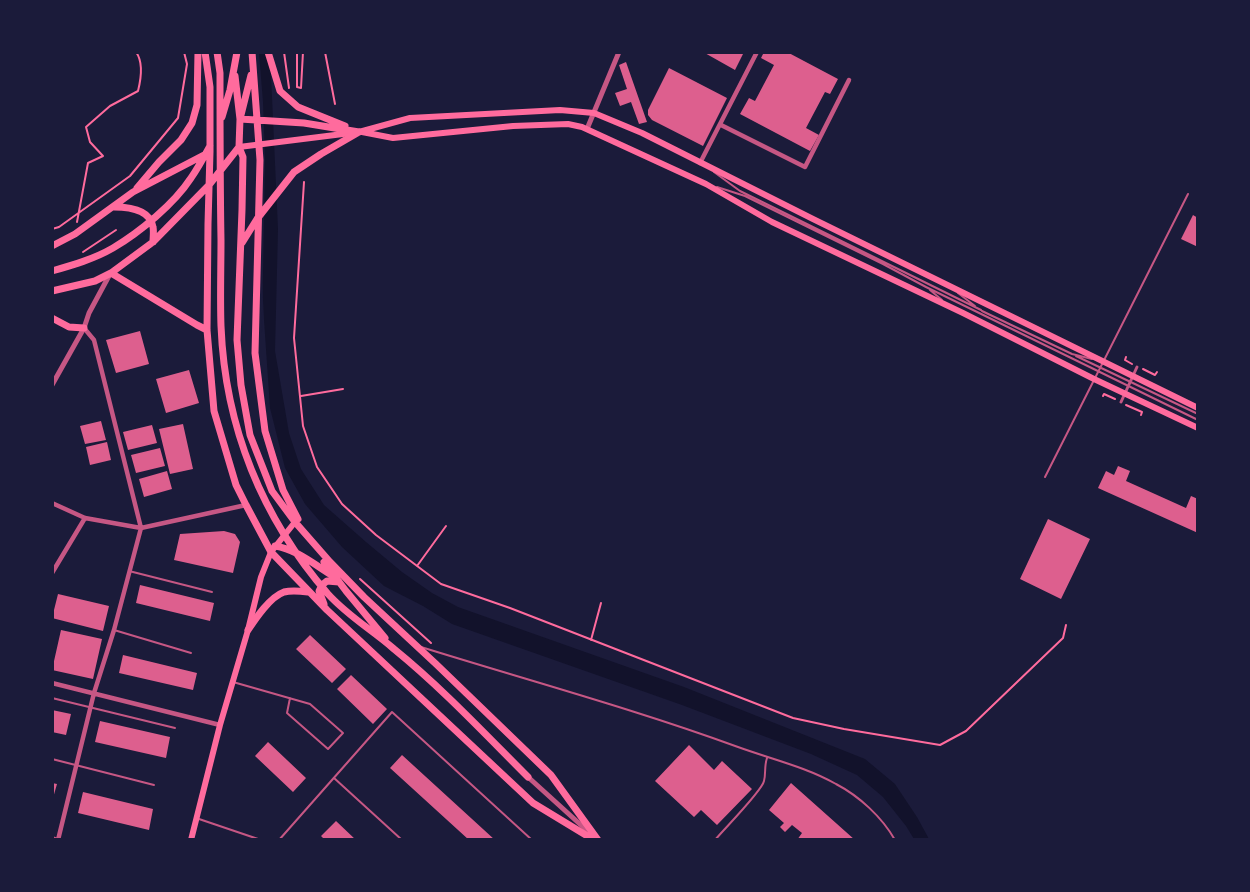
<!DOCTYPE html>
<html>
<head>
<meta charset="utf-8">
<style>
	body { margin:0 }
	#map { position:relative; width:1250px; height:892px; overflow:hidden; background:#1b1b3a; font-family:"Public Sans",sans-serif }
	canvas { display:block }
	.frame { position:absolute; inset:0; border:54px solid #1b1b3a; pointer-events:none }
</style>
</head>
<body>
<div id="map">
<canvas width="1250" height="892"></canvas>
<div class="frame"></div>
</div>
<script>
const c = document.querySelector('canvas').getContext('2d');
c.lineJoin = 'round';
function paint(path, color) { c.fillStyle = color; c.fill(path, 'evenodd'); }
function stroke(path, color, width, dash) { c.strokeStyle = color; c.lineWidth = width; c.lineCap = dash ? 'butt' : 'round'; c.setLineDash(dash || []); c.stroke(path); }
paint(new Path2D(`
	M 255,53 L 270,53 L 278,229 L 275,351 L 289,433 L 301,469 L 324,505 L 366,542 L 402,572 L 432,593 L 458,607 L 684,687 L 865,759 L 895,784 L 917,817 L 929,839 L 914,839 L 906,826 L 883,797 L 857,775 L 811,754 L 682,705 L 452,624 L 423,606 L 384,586 L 342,547 L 305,504 L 285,468 L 270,408 L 264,320 L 259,220 Z`), '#12122b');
paint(new Path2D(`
	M 252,52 L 259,53 L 263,102 L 265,159 L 262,333 L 253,144 Z`), '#1b1b3a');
paint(new Path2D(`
	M 703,52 L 744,52 L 735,70 Z
	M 764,52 L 787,52 L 838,79 L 830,94 L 825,92 L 806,128 L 819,135 L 810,151 L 740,114 L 749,98 L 755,101 L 774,65 L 761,58 Z
	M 626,62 L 647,122 L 639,124 L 631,102 L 620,106 L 615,93 L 627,89 L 619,65 Z
	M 669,68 L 727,98 L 703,146 L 652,120 L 648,115 L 648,110 Z
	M 1193,215 L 1198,218 L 1198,247 L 1181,239 Z
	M 140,331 L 149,364 L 116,373 L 106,340 Z
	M 189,370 L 199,403 L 166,413 L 156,379 Z
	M 101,421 L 106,440 L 85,444 L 80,426 Z
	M 183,424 L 193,469 L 170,474 L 159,429 Z
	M 152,425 L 157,443 L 128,450 L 123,432 Z
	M 107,442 L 111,460 L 90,465 L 86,447 Z
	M 160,448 L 165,466 L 136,473 L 131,455 Z
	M 1118,466 L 1130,471 L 1126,481 L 1186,508 L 1191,496 L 1198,499 L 1198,533 L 1098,488 L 1106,471 L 1114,475 Z
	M 167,471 L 172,489 L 144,497 L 139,479 Z
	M 1048,519 L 1090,539 L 1061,599 L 1020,579 Z
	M 224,531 L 235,534 L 240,542 L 233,573 L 174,560 L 180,534 Z
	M 140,585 L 214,603 L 210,621 L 136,603 Z
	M 58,594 L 109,606 L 103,631 L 52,618 Z
	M 61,630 L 102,639 L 93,679 L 52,670 Z
	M 310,635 L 346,669 L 332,683 L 296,649 Z
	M 123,655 L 197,673 L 193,690 L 119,673 Z
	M 351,675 L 387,709 L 373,724 L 337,689 Z
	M 52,710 L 71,714 L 66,735 L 52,732 Z
	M 100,721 L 170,737 L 166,758 L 95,742 Z
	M 268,742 L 306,778 L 293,792 L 255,756 Z
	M 689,745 L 714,770 L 722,761 L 752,789 L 717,825 L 701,810 L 694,817 L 655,781 Z
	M 402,755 L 495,840 L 469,840 L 390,768 Z
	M 52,783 L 57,784 L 53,798 L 52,798 Z
	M 791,783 L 855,840 L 797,840 L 802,833 L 792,825 L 785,832 L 780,827 L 784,823 L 769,810 Z
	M 83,792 L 153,809 L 149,830 L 78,813 Z
	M 336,821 L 356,840 L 325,840 L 321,836 Z`), '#dd5f8e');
stroke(new Path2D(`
	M 284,52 L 289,88
	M 297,52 L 297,87 L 301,88 L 303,52
	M 325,52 L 335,104
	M 304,182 L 294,338 L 303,426 L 317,467 L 342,504 L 376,535 L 441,584 L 510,608 L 793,718 L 844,729 L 940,745 L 966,731 L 1063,638 L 1066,625
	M 77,222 L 88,163 L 103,156 L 90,142 L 86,127 L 110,106 L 138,91 C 141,79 144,63 136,52
	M 52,229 L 59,227 L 130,176 L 178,118 L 187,64 L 184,52
	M 83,252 L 116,230
	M 1126,357 L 1125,360 L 1132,364
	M 1143,369 L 1155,375 L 1157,372
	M 301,396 L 343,389
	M 1103,396 L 1104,394 L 1115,399
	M 1126,405 L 1142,412 L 1141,415
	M 417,566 L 446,526
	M 360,579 L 431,643
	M 591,640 L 601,603`), '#ff6b9d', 2);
stroke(new Path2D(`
	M 714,172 L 740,191 L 981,310
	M 717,187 L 745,196 L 883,264 L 926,287
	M 926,287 L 1198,420
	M 930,290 L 942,300
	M 958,293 L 975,306
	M 982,311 L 1072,354 L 1092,359
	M 1076,356 L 1198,414
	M 1045,477 L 1188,194
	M 129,571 L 212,592
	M 114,630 L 191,653
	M 421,647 C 527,680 634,709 738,747 C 771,759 806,767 836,784 C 859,796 882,817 895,840
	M 233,682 L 310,704 L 343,733 L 328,749 L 287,713 L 290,698
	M 52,698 L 175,728
	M 52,759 L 154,785
	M 334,778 L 402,840
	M 199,819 L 261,840
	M 52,837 L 61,840
	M 279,840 L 392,712 L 532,840
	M 715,840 C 724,829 762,791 764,781 C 766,774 764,767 767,758`), '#c65784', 2);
stroke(new Path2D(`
	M 1121,402 L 1137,367`), '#c65784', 3);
stroke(new Path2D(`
	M 721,125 L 805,167 L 849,80
	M 700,163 L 757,52
	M 52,503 L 85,518 L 141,528 L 246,505
	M 52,573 L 85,518
	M 52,683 L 220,725
	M 58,840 L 94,693 L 114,630 L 141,528 L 94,340 L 84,328`), '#c65784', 4.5);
stroke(new Path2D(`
	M 587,129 L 619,52
	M 52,385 L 84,328 L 89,313 L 110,274
	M 528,777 L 593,836`), '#c65784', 5);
stroke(new Path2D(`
	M 362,132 L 393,138 L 513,126 L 568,124 L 582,127 L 706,184 L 772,222 L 963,313 L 1094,379 L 1198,428
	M 239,147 L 359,132 L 410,118 L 560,110 L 594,113 L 642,133 L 813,219 L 1198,408
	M 191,840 L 220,725 L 248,630 L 261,577 L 271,552 L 295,522`), '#ff6b9d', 6);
stroke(new Path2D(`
	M 205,52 L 210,87 L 210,152 L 208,224 L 207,330 L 214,411 L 236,485 L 246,505 L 271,552 L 327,610 L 533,803 L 594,840
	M 217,52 L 220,73 C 220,129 220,184 221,240 C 221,269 220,298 221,326 C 225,427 262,518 328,594 C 349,617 371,629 394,649 C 442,688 484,733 528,777
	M 252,52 L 260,160 L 255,353 L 265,431 L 283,490 L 298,519
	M 268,52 L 280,91 L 298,107 L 345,126
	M 235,76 L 240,119 L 304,123 L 359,132
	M 222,117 L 230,90 L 237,52
	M 239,147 L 243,157 L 242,210 L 237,340 L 241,385 L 250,435 L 272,491 L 295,522 L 330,562 L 364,597 L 436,664 L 551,775 L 598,840
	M 137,188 L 159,162 L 181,140 L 192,123 L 197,105 L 198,52
	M 114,207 C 129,207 150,209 153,227 C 154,232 153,237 153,242
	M 242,243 L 257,219 L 294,172 L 321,154 L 359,132
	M 52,246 L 75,234 L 133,192 L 204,155
	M 52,271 C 73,265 94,259 113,248 C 140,232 174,204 191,178 C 198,168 204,157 210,146
	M 111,273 L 197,325 L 207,330
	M 52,291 L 95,281 L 111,273 L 153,242 L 209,185 L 239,147 L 240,119 L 251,75
	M 52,318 L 69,327 L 84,328
	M 275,546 C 296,549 315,565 333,576
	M 324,562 L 346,591 L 385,638
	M 324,604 L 319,591 L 322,585 L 327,581 L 339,582
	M 248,630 C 256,618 270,597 284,592 C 292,590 300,591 308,592`), '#ff6b9d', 7);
</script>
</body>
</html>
